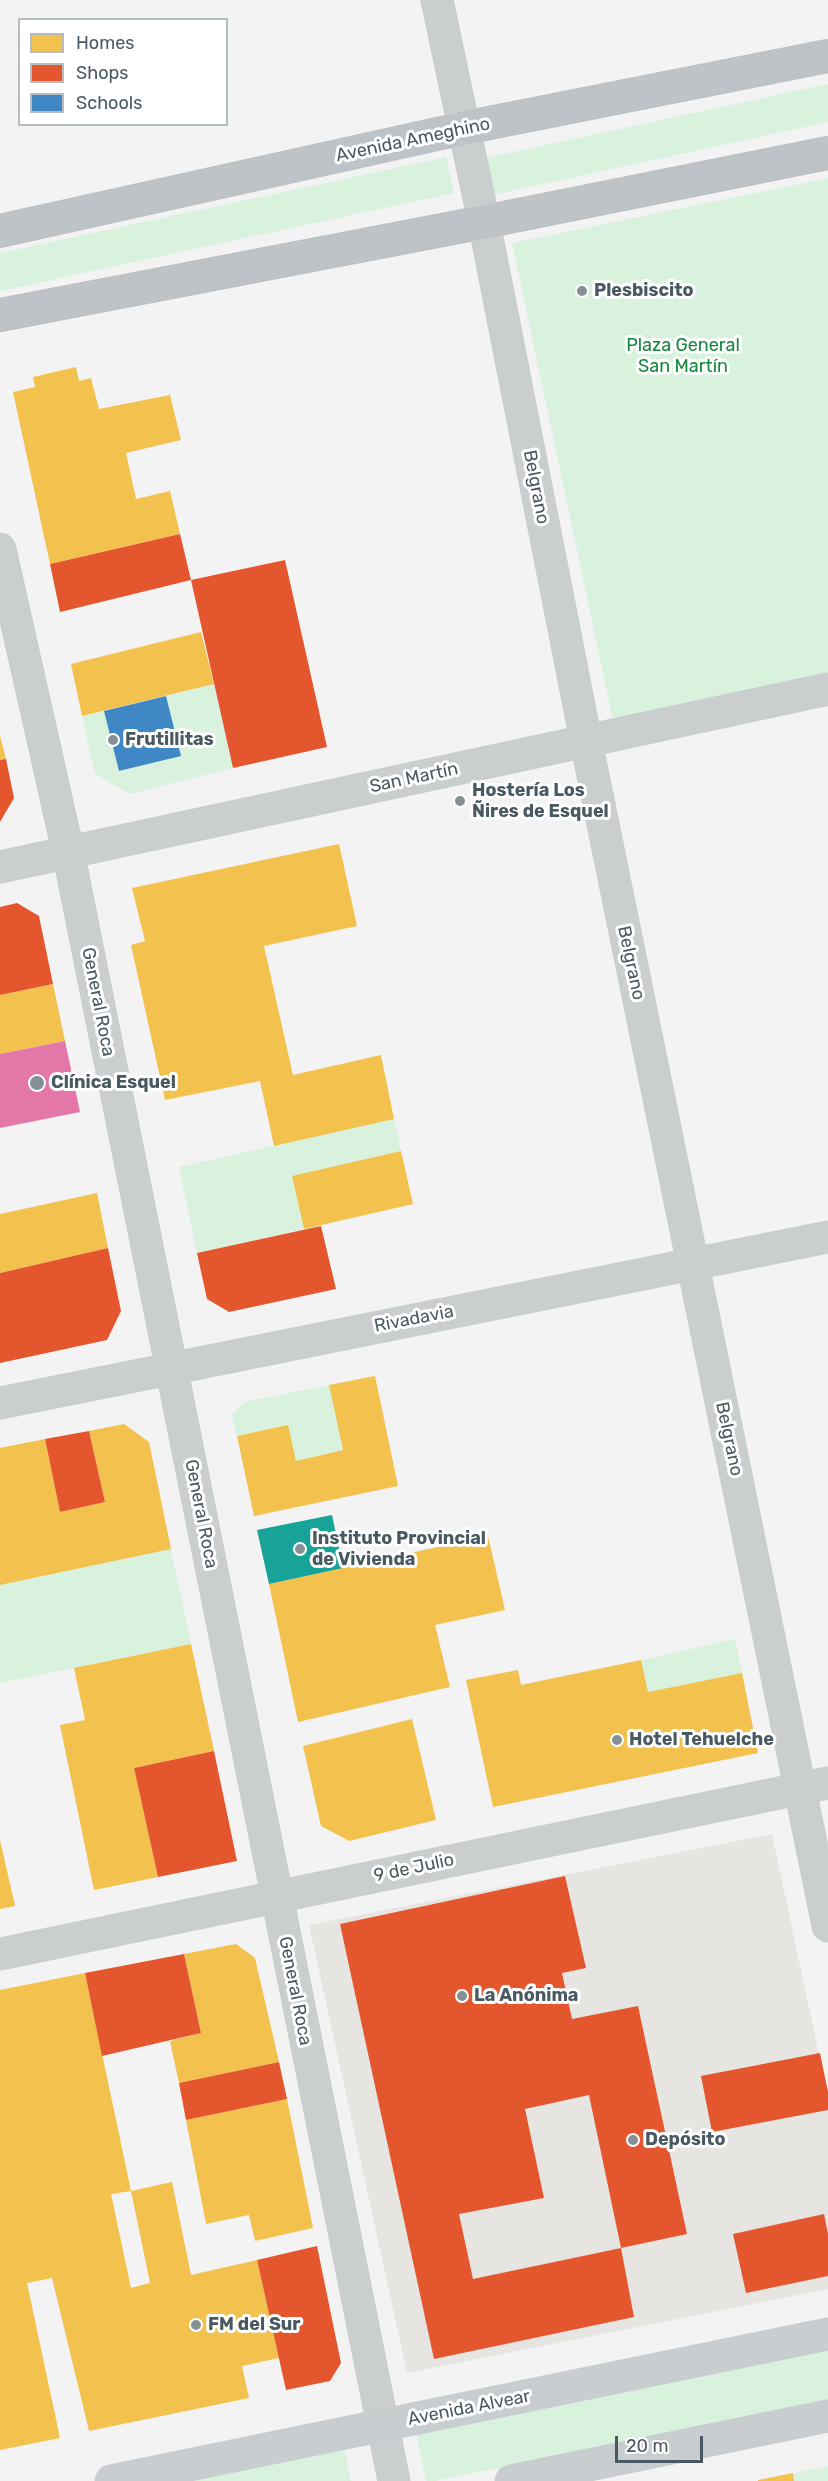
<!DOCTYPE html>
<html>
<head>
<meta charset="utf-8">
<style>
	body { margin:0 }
	#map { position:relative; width:828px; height:2481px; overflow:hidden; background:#f4f3f3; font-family:Rubik,sans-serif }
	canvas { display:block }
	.legend { position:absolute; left:18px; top:18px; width:210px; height:108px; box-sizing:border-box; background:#fff; border:2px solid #b6bdc0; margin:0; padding:8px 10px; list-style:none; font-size:18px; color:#495961 }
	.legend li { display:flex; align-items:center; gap:12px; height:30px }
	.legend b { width:30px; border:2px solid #b6bdc0 }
	.scale { position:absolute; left:615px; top:2436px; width:88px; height:27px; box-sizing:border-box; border:3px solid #495961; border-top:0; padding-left:8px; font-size:18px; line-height:21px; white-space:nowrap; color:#495961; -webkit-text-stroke:4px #fff; paint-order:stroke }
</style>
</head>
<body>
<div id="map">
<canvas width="828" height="2481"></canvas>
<ul class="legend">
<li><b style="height:16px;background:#f2c14e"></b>Homes</li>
<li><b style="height:16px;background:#e4572e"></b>Shops</li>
<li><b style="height:16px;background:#3f88c5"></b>Schools</li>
</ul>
<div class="scale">20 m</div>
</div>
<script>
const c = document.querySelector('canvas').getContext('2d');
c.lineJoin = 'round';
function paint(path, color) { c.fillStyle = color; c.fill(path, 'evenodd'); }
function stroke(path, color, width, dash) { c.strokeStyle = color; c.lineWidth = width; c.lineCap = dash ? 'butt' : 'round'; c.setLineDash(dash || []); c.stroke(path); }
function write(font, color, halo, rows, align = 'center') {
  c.font = font + ' Rubik,sans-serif'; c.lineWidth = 6; c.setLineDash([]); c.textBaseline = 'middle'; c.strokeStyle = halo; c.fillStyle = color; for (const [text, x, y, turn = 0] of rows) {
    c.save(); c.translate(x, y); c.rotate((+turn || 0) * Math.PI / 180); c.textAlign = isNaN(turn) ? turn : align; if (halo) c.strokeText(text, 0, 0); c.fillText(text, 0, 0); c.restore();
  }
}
paint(new Path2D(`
	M 772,1834 L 828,2097 L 828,2289 L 407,2373 L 309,1925 Z`), '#e7e5e2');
paint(new Path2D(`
	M 828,84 L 828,122 L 493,195 L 485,158 Z
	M 446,157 L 454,193 L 0,291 L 0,253 Z
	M 828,178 L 828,691 L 616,735 L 512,243 Z
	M 214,684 L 233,768 L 130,794 L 95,774 L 82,716 L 104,711 L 119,771 L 181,756 L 166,696 Z
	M 394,1119 L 401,1151 L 292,1176 L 304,1229 L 197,1253 L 179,1167 Z
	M 329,1385 L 343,1450 L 296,1461 L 287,1426 L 237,1436 L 232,1415 L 244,1402 Z
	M 171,1549 L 191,1644 L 0,1683 L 0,1585 Z
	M 735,1639 L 742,1673 L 648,1692 L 641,1660 Z
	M 828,2348 L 828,2400 L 435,2481 L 426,2481 L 416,2433 Z
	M 344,2447 L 351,2481 L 180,2481 Z
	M 828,2466 L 828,2481 L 794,2481 L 793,2473 Z`), '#d8f2de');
paint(new Path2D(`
	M 76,367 L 79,381 L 91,378 L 99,409 L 170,395 L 181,440 L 126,453 L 136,499 L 170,491 L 180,534 L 50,564 L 13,392 L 35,387 L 33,377 Z
	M 201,632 L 214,684 L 82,716 L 71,664 Z
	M 0,736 L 6,759 L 0,760 Z
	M 339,844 L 357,926 L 264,946 L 293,1075 L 381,1055 L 394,1119 L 274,1146 L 260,1081 L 165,1100 L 131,945 L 145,941 L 132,888 Z
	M 53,984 L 65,1041 L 0,1054 L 0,995 Z
	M 401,1151 L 413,1204 L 304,1229 L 292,1176 Z
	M 97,1193 L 108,1248 L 0,1273 L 0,1214 Z
	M 375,1376 L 398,1486 L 254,1516 L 237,1436 L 288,1425 L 296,1461 L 343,1450 L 329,1385 Z
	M 124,1424 L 149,1442 L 171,1549 L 0,1585 L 0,1448 L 45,1439 L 60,1512 L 105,1502 L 89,1431 Z
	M 488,1536 L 505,1610 L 435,1625 L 450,1687 L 298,1722 L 269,1584 Z
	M 191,1644 L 214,1751 L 134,1768 L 158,1877 L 94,1890 L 60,1725 L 85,1720 L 74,1668 Z
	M 641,1660 L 648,1692 L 742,1673 L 758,1753 L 493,1807 L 466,1680 L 518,1670 L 521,1685 Z
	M 412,1719 L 436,1820 L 349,1841 L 321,1826 L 303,1746 Z
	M 0,1840 L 15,1906 L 0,1909 Z
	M 236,1944 L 255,1958 L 279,2062 L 179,2083 L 170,2041 L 201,2033 L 184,1954 Z
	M 85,1973 L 131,2191 L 111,2194 L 131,2288 L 150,2283 L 131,2191 L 172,2182 L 191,2275 L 257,2260 L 279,2358 L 242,2366 L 249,2398 L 89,2431 L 52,2278 L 27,2283 L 60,2438 L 0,2450 L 0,1990 Z
	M 287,2099 L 313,2228 L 255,2241 L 249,2215 L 206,2224 L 186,2120 Z
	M 793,2473 L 794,2481 L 758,2481 L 758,2480 Z`), '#f2c14e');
paint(new Path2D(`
	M 180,534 L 191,580 L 285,560 L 327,747 L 233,768 L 191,580 L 60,612 L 50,564 Z
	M 6,759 L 14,798 L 0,822 L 0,760 Z
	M 17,903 L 39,916 L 53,984 L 0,995 L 0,907 Z
	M 321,1226 L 336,1289 L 229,1312 L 207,1299 L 197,1253 Z
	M 108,1248 L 121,1311 L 107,1340 L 0,1363 L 0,1273 Z
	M 89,1431 L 105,1502 L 60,1512 L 45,1439 Z
	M 214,1751 L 237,1861 L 158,1877 L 134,1768 Z
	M 565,1876 L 586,1968 L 562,1973 L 572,2019 L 638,2006 L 687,2234 L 621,2248 L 589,2095 L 525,2109 L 544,2198 L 459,2214 L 473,2279 L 621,2248 L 634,2317 L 434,2359 L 340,1924 Z
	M 184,1954 L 201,2033 L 102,2056 L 85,1973 Z
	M 820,2053 L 828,2092 L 828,2110 L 712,2132 L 701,2076 Z
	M 279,2062 L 287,2099 L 186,2120 L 179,2083 Z
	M 824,2214 L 828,2234 L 828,2276 L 746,2293 L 733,2234 Z
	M 317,2246 L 341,2363 L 330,2381 L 286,2390 L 257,2260 Z`), '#e4572e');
paint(new Path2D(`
	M 166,696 L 181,756 L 119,771 L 104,711 Z`), '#3f88c5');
paint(new Path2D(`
	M 65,1041 L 80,1112 L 0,1128 L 0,1054 Z`), '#e377a8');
paint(new Path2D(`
	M 332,1515 L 343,1568 L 269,1584 L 257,1530 Z`), '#17a398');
const highway = new Path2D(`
	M 0,231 L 464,128 L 828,56
	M 0,315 L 484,222 L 828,153`);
stroke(highway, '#b8bec3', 34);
stroke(new Path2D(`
	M 437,0 L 484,222 L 586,741 L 828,1926
	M 0,549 L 68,851 L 394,2481
	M 0,867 L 828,689
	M 0,1403 L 828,1237
	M 0,1954 L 828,1783`), '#cacecf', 33);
stroke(new Path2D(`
	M 111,2481 L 828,2334
	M 511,2481 L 828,2416`), '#c8cdcf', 33);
stroke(highway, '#bdc3c7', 33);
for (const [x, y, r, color] of [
	[582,291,6,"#858f94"],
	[113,740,6,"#858f94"],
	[460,801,6,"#858f94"],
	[37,1083,8,"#858f94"],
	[300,1549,6,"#858f94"],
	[617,1740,6,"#858f94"],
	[462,1996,6,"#858f94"],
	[633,2140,6,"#858f94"],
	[196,2325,6,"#858f94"]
]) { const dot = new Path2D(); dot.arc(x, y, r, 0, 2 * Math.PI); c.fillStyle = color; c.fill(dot); stroke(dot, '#fff', 2); }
write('18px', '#495961', '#fff', [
	["Avenida Ameghino",413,140,-12],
	["Belgrano",536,487,79],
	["San Martín",414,778,-12],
	["Belgrano",631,963,78],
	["General Roca",98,1002,79],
	["Rivadavia",414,1319,-11],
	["Belgrano",729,1439,78],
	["General Roca",201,1514,79],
	["9 de Julio",414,1868,-12],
	["General Roca",295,1991,79],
	["Avenida Alvear",469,2408,-11]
]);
write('bold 18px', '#495961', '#fff', [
	["Plesbiscito",594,291],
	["Frutillitas",125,740],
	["Hostería Los",472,791],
	["Ñires de Esquel",472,812],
	["Clínica Esquel",51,1083],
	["Instituto Provincial",312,1539],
	["de Vivienda",312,1560],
	["Hotel Tehuelche",629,1740],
	["La Anónima",474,1996],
	["Depósito",645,2140],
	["FM del Sur",208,2325]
], 'left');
write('18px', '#15873d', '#fff', [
	["Plaza General",683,346],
	["San Martín",683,367]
]);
</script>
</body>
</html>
